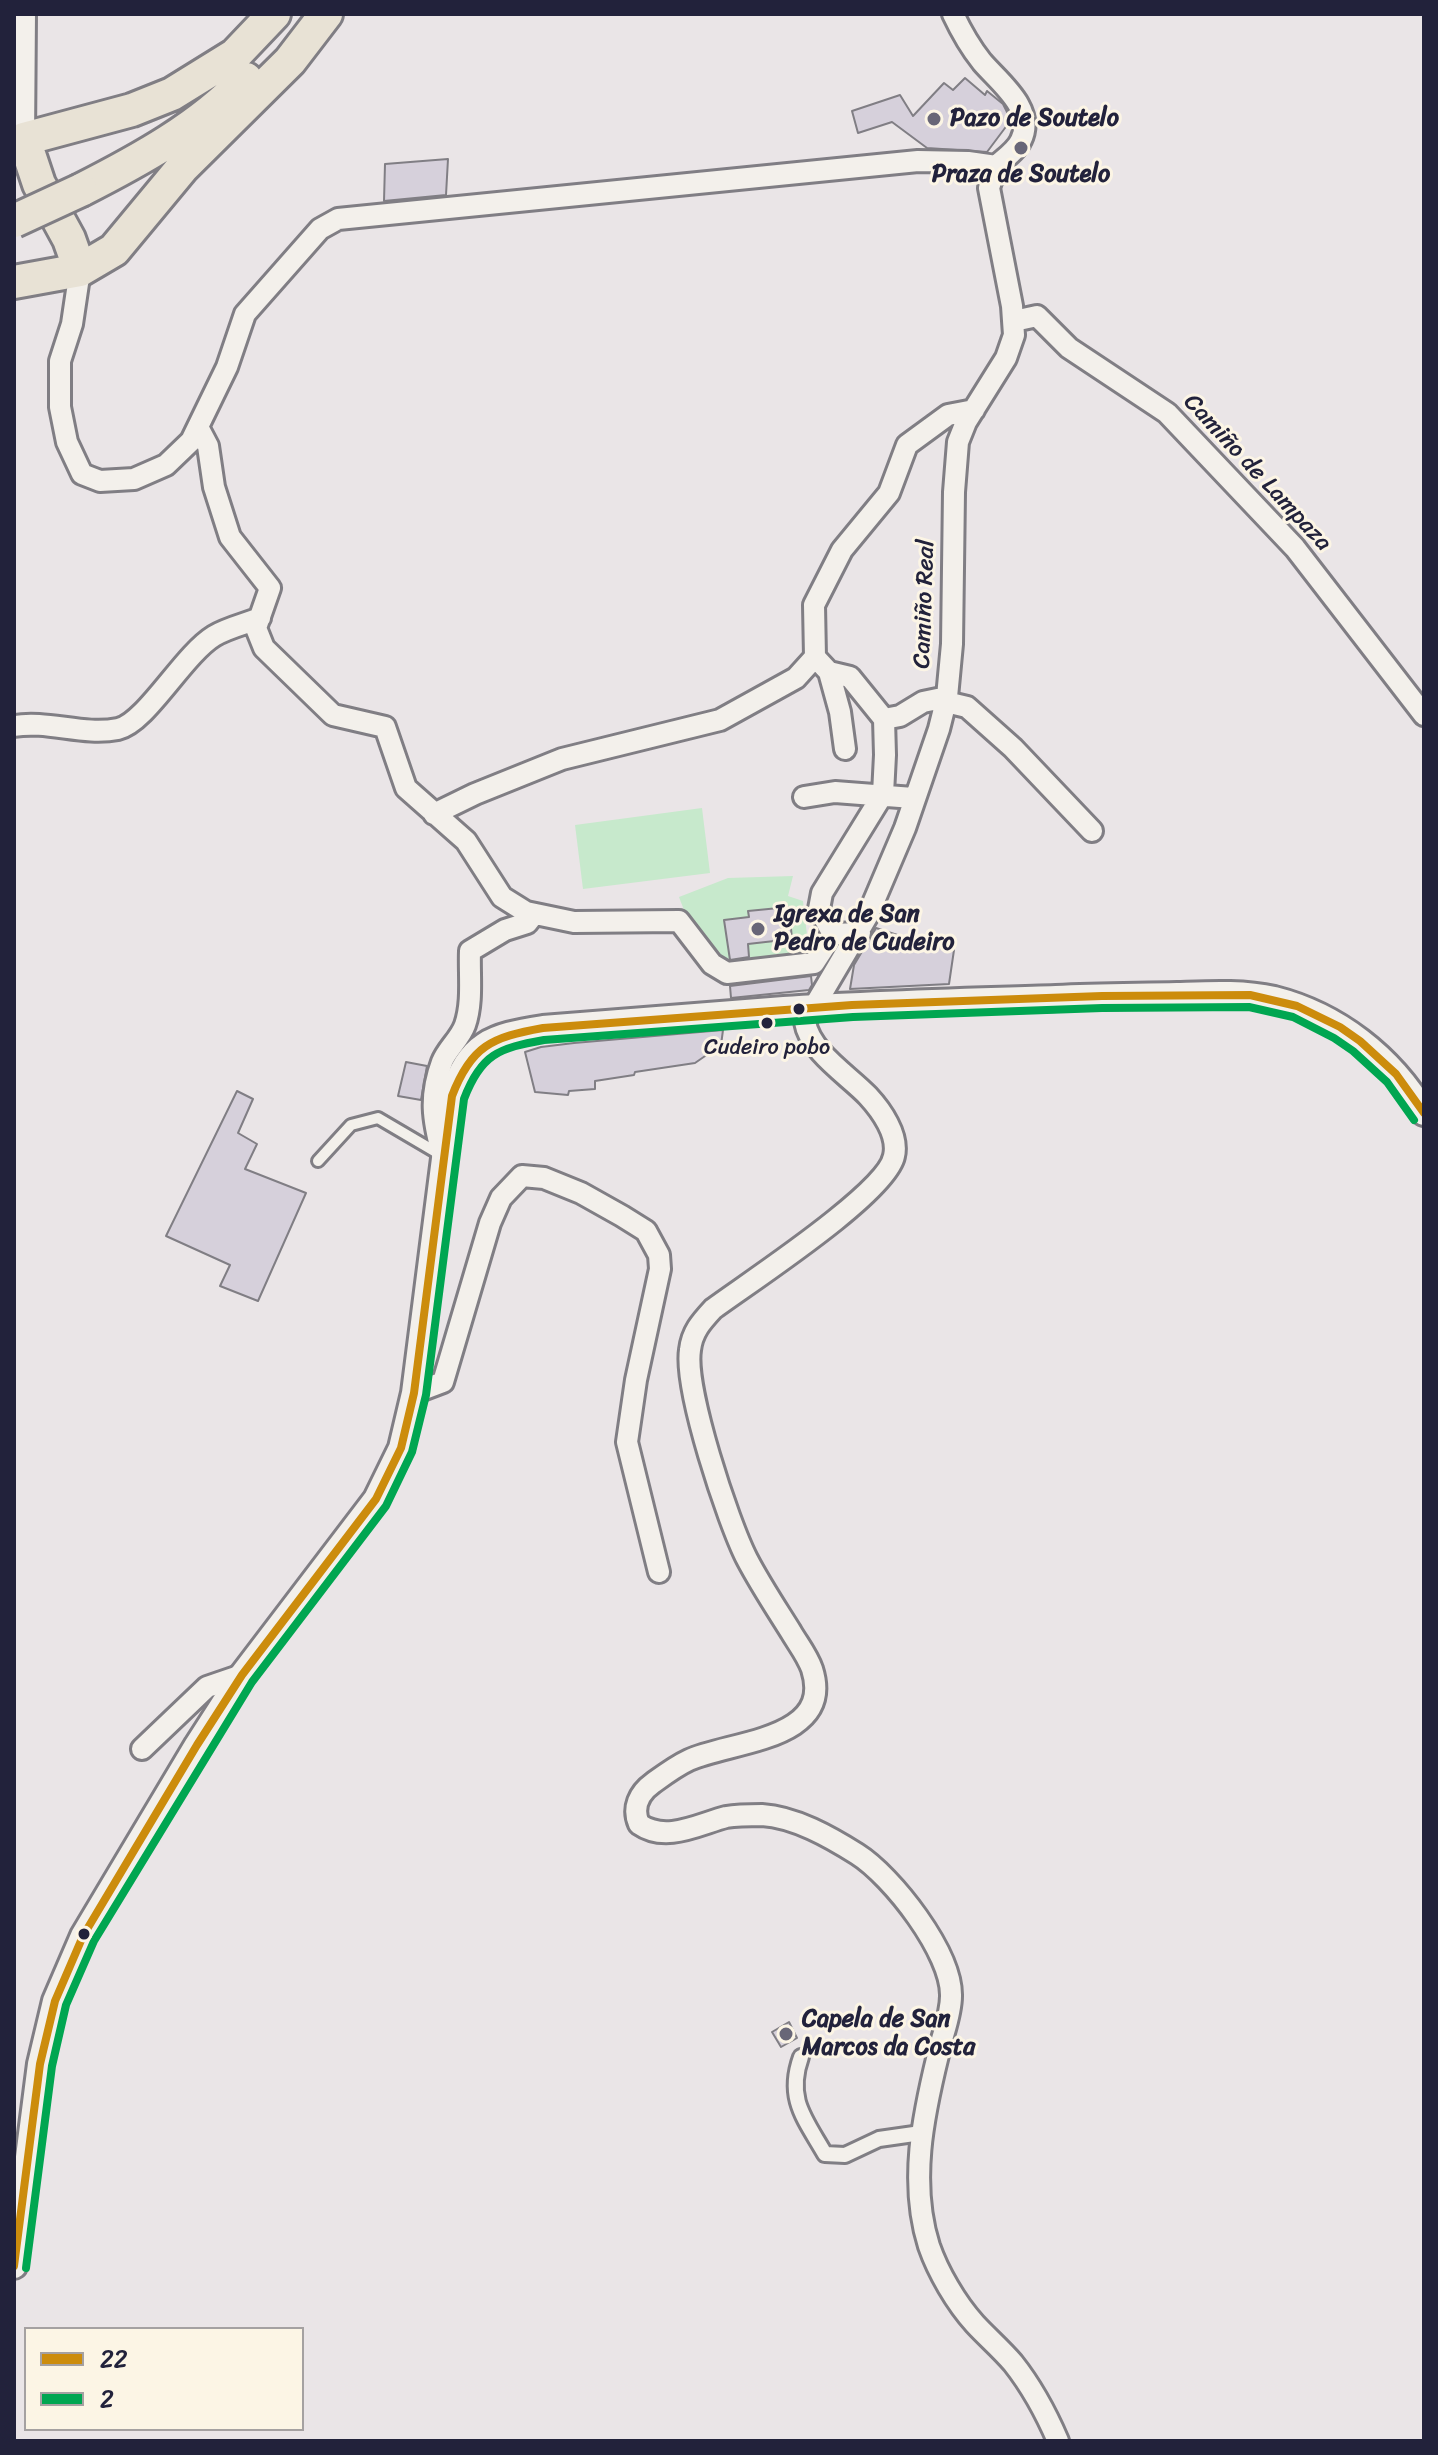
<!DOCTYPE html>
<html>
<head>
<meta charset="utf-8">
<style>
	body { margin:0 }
	#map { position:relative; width:1438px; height:2455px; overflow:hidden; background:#eae5e7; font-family:Sriracha,sans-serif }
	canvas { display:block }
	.frame { position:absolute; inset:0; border:16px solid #22223b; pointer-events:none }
	.legend { position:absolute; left:24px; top:2327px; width:280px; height:104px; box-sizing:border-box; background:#fcf5e5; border:2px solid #a5a1a1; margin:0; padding:10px 14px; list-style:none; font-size:24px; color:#22223b }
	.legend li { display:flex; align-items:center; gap:16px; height:40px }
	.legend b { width:40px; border:2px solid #a5a1a1 }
</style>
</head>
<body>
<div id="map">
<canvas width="1438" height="2455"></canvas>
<div class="frame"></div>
<ul class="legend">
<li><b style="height:10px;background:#cc8c0c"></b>22</li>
<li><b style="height:10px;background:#00a651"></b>2</li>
</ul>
</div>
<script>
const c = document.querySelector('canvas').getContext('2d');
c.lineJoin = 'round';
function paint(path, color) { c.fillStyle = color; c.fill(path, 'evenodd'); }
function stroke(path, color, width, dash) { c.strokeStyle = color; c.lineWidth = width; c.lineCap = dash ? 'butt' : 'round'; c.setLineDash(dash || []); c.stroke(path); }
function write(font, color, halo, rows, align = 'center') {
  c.font = font + ' Sriracha,sans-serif'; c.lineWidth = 6; c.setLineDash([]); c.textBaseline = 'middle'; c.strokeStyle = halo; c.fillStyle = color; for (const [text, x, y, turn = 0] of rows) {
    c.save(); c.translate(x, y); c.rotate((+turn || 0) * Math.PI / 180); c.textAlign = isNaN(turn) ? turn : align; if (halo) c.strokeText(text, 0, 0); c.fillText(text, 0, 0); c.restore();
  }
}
paint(new Path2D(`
	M 702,808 L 710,873 L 583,889 L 575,825 Z
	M 793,876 L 788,896 L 803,901 L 810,960 C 789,962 754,970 735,968 C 705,965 688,921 679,897 L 728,878 Z`), '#c7e9cc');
const building = new Path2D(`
	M 965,78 L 985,95 L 987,91 L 1003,104 L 1011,120 L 987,152 L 927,148 L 892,122 L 858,133 L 852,111 L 900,95 L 913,116 L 944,83 L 953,90 Z
	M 448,159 L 446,195 L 384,201 L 385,164 Z
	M 789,907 L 792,939 L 748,944 L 749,957 L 730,960 L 724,920 L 749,917 L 748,911 Z
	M 876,928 L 922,943 L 924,936 L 954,950 L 949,984 L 850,989 L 854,965 Z
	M 811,976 L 812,985 L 809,990 L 731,998 L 730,986 Z
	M 723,1030 L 721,1045 L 695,1063 L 635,1072 L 634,1075 L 595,1081 L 595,1089 L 569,1091 L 568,1095 L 535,1092 L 525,1052 L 541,1047 L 574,1043 Z
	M 406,1062 L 427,1066 L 421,1100 L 398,1096 Z
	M 237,1091 L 253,1099 L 238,1133 L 257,1144 L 245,1169 L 306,1193 L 258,1301 L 220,1286 L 230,1265 L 166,1236 Z
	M 789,2022 L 797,2038 L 781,2047 L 772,2032 Z`);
paint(building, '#d6d0db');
stroke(building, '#807e84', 2);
const service = new Path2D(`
	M 318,1161 L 351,1125 L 378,1118 L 441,1155`);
const pedestrian = new Path2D(`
	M 801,2057 C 786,2099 805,2119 825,2154 L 845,2155 L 879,2139 L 921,2133`);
const minor = new Path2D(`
	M 953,14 C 961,31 970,47 982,62 C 999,82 1036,109 1021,140 C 1017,150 1004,159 996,166
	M 24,139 L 25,14
	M 996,166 L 989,188 L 1012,306 L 1014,335 L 1006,358 L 966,422 L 958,442 L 954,492 L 952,644 L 947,697 L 939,729 L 905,828 L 868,915 L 805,1022 C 810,1052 848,1075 868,1096 C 881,1110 899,1135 894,1156 C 887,1193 748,1283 713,1309 C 701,1322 692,1332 690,1350 C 684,1389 728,1522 747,1559 C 760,1584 776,1608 791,1632 C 798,1644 807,1655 812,1669 C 835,1741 730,1741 689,1760 C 676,1766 664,1775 653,1783 C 639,1793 632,1808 639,1824 C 666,1843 699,1824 726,1817 C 738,1815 751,1815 762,1815 C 795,1817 830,1837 857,1854 C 892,1876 952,1953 951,1996 C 951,2016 942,2035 938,2055 C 923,2116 909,2183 929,2246 C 938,2272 956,2303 975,2324 C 987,2337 1001,2349 1013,2363 C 1032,2387 1046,2413 1058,2441
	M 80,270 L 72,324 L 60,361 L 60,407 L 67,442 L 82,474 L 100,481 L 134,479 L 166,465 L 191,441 L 227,367 L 245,314 L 320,229 L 338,219 L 918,161 L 968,162 L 996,166
	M 1014,321 L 1037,316 L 1069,348 L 1167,413 L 1295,548 L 1424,715
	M 198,427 L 208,446 L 214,487 L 230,537 L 270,588 L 256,628 L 264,648 L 333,715 L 385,727 L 406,788 L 466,841 L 502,897 L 526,912 L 574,922 L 679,921 L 712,964 L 727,973 L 814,963 L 833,934 L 860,933
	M 815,657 L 829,672 L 850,677 L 884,719 L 885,755 L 883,794 L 822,893 L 819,909 L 833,934
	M 829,672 L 840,712 L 845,749
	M 946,702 L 967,707 L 1013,748 L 1092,831
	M 884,719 L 900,716 L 923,702 L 947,697
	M 14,726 C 48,720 83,736 118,729 C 146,723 183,655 214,636 C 227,628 245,624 260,618
	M 804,797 L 835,792 L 913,798
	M 434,814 L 475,794 L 562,759 L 720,720 L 796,678 L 815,657 L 814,605 L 842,550 L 889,493 L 907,445 L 948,415 L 974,410
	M 442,1154 C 433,1120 429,1097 442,1062 C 447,1049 460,1039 465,1025 C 473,1002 469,975 470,951 L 505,930 L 527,923 L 534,914
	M 414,1393 L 443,1382 L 490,1223 L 501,1198 L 522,1176 L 544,1178 L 581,1193 L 622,1216 L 646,1231 L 659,1255 L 660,1269 L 636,1380 L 627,1442 L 659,1572
	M 142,1749 L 207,1687 L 242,1675`);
const tertiary = new Path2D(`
	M 14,2266 L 40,2064 L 55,2001 L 83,1936 L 197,1745 L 242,1675 L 376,1499 L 401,1448 L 414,1393 L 452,1096 C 469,1043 491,1036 543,1028 C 623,1022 704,1015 784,1009 C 875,1003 966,1001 1056,998 C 1097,996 1137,996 1177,995 C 1209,994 1242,992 1274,999 C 1337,1015 1391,1057 1424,1113`);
const trunk = new Path2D(`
	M 24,139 L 39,184 L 69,239 L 80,270
	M 14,147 L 24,139 L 132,110 L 172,94 L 235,55 L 274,14
	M 81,190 C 140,160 200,127 246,79
	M 14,282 L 80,270 L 114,250 L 182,168 L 290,61 L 326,14`);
stroke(service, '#807e84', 16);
stroke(pedestrian, '#807e84', 20);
stroke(minor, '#807e84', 26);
stroke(tertiary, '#807e84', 30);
stroke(trunk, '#807e84', 38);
stroke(service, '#f3f0eb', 10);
stroke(pedestrian, '#f3f0eb', 14);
stroke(minor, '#f3f0eb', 20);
stroke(tertiary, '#f3f0eb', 24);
stroke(trunk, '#e8e2d5', 32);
const trunkBridge = new Path2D(`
	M 14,221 L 81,190`);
stroke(trunkBridge, '#807e84', 38, []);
stroke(trunkBridge, '#e8e2d5', 32);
stroke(new Path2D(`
	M 14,2266 L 40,2064 L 55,2001 L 83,1936 L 197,1745 L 242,1675 L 376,1499 L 401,1448 L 414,1393 L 452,1096 C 471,1046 492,1037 543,1028 L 852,1005 L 1102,996 L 1250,995 L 1297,1006 L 1340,1027 L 1360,1041 L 1396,1074 L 1424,1113`), '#cc8c0c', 8);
stroke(new Path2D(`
	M 26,2268 L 52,2066 L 66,2005 L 94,1941 L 252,1682 L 386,1506 L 412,1452 L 426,1395 L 464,1099 C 481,1054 499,1048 544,1040 L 853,1017 L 1102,1008 L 1249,1007 L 1293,1017 L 1334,1038 L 1353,1051 L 1387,1082 L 1414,1120`), '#00a651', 8);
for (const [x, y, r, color] of [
	[934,119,8,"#686677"],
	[1021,148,8,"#686677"],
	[758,929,8,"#686677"],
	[799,1009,7,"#22223b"],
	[767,1023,7,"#22223b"],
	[84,1934,7,"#22223b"],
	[786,2034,8,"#686677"]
]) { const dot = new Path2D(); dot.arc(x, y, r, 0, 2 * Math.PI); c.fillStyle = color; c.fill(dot); stroke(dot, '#fcf5e5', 3); }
write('22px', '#22223b', '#fcf5e5', [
	["Cudeiro pobo",767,1048]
]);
write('bold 24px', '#22223b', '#fcf5e5', [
	["Pazo de Soutelo",950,119],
	["Praza de Soutelo",1021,175,"center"],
	["Igrexa de San",774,915],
	["Pedro de Cudeiro",774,943],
	["Capela de San",802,2020],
	["Marcos da Costa",802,2048]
], 'left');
write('24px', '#22223b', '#fcf5e5', [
	["Camiño de Lampaza",1257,473,47],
	["Camiño Real",925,604,-88]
]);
</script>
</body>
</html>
